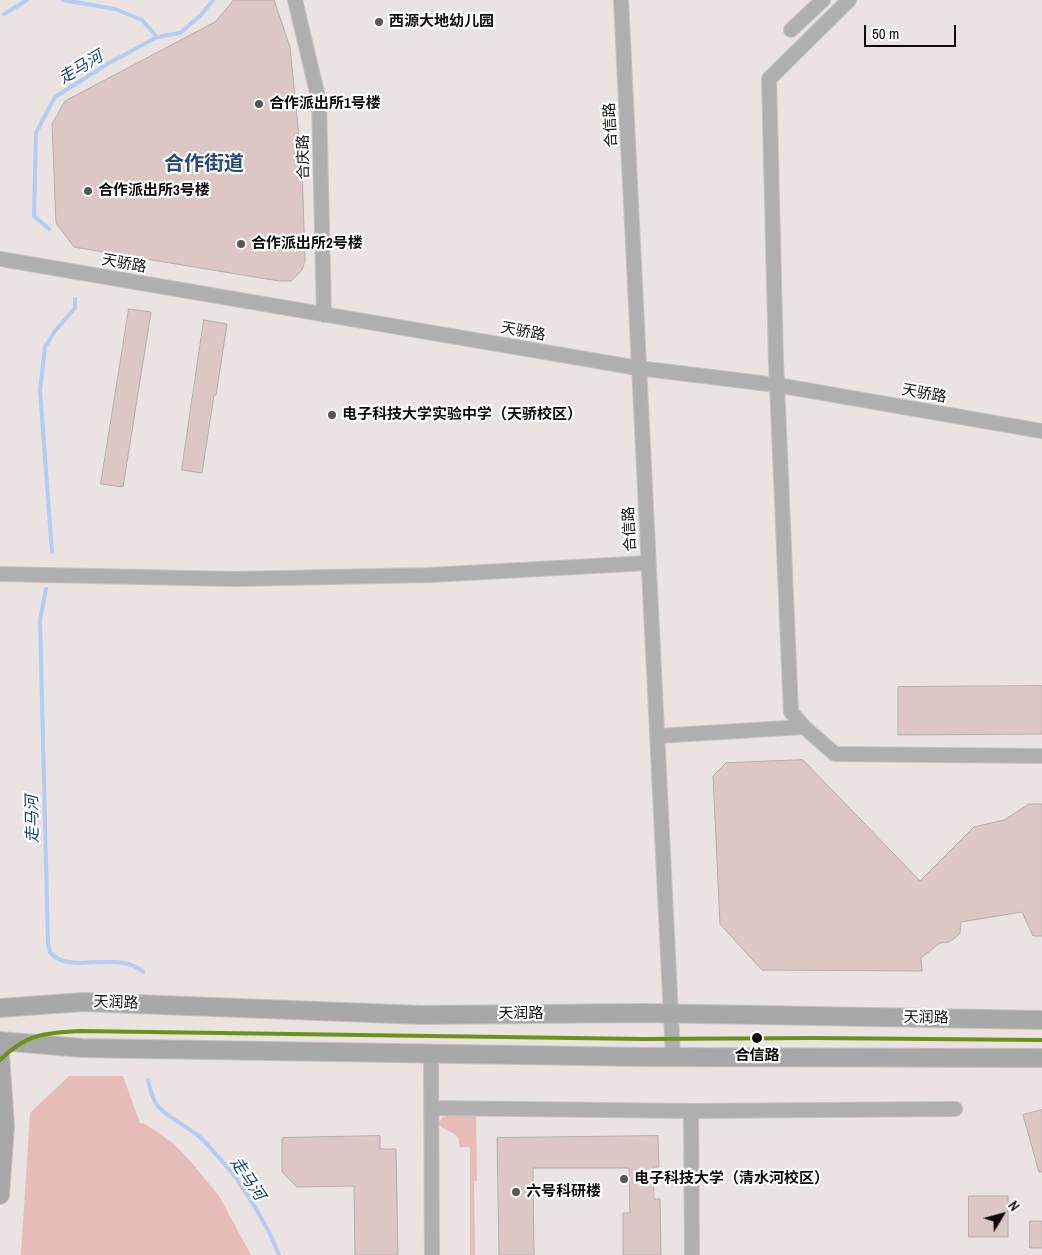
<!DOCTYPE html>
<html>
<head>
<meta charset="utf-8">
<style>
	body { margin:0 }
	#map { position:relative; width:1042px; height:1255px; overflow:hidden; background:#eae3e2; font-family:"Archivo Narrow",sans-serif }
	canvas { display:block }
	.north { position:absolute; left:977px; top:1190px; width:50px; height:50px; -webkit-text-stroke:4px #fff; paint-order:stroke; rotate:53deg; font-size:14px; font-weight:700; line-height:20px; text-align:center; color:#0e0a0a }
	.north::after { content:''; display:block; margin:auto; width:18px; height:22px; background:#0e0a0a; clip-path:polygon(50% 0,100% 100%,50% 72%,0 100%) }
	.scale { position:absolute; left:864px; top:25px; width:92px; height:22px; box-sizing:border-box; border:2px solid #0e0a0a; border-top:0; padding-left:6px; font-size:15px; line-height:18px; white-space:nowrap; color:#0e0a0a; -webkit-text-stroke:4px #fff; paint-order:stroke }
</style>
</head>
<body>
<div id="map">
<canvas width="1042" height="1255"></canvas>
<div class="north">N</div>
<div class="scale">50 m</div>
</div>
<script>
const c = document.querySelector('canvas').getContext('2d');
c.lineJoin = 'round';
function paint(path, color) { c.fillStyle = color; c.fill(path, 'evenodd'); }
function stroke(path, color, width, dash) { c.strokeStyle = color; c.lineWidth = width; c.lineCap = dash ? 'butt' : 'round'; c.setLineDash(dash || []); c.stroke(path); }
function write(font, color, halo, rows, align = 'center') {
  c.font = font + ' "Archivo Narrow","Noto Sans SC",sans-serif'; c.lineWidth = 4.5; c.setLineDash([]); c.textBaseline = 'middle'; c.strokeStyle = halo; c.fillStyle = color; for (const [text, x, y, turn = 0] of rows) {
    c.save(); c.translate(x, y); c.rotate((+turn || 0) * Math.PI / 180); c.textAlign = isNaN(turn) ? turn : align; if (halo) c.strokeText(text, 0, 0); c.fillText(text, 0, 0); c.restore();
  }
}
paint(new Path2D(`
	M 69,1076 L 123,1076 L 140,1123 L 145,1124 L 173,1143 L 191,1162 L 219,1196 L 251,1255 L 21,1255 L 30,1113 Z
	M 451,1114 L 476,1115 L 477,1181 L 474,1181 L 475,1255 L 470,1255 L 470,1147 L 460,1147 C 459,1145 459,1139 458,1138 C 454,1130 443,1132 438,1123 L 442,1118 Z`), '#e5bcb8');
stroke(new Path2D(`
	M 63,0 L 115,9 L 142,20 L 157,37
	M 4,14 L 27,0
	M 49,229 L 34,216 L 36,133 L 55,97 L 104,66 L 157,37 L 180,33 L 201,15 L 213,0
	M 52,552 L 40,390 L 45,347 L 55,331 L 75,308 L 75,299
	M 46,589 L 40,620 L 48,944 C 48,945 50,951 50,952 C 67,976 119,949 143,972
	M 148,1080 C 150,1089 152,1098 157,1105 C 168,1119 190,1127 203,1140 C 214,1152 226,1165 236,1178 C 252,1201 269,1229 279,1255`), '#b2ccf4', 4);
const building = new Path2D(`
	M 234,0 L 274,0 L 290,47 L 302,167 L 305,261 L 302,270 L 291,281 L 279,281 L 74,247 L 56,223 L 52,124 L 65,101 L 215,22 Z
	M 129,309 L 151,312 L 123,487 L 101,484 Z
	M 204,320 L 227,324 L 216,395 L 214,395 L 202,473 L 182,470 Z
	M 1042,686 L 1042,734 L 898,735 L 898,687 Z
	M 803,760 L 920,881 L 974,827 L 1004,820 L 1029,804 L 1042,804 L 1042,936 L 1033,936 L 1022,912 L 961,922 L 960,933 L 955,938 L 949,942 L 940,943 L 921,958 L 922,971 L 762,970 L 720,924 L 713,776 L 726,763 Z
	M 1042,1110 L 1042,1172 L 1039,1172 L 1023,1115 Z
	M 380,1136 L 380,1149 L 396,1149 L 398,1255 L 355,1255 L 354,1186 L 297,1187 L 282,1172 L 282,1138 Z
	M 658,1136 L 659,1167 L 653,1167 L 654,1199 L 660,1199 L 661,1255 L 623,1255 L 623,1213 L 630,1213 L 629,1168 L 533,1168 L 534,1255 L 499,1255 L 497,1138 Z
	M 969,1196 L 1008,1196 L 1008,1237 L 969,1237 Z
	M 1030,1221 L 1042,1221 L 1042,1248 L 1030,1248 Z`);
paint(building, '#dcc7c5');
stroke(building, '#b2adac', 1);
const minor = new Path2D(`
	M 295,0 L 319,101 L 324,315
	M 621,0 L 673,1057
	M 849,0 L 769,79 L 776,361 L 791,712 L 804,727 L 835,754 L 1042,756
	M 791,30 L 823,0
	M 0,259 L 638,368 L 777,385 L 1042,431
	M 0,574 L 234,579 L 430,575 L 648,563
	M 657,736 L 804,727
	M 431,1054 L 432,1255
	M 431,1108 L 691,1111 L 955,1109
	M 691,1111 L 692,1255`);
const major = new Path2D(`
	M 0,1008 L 83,1002 L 422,1015 L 644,1013 L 1042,1020
	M 0,1041 L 82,1048 L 643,1057 L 1042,1058
	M 0,1055 L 5,1126 L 0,1195`);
stroke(minor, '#c6c1c0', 16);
stroke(major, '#c6c1c0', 20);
stroke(minor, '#afafb0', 14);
stroke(major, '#a9a8a8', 18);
stroke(new Path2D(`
	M 0,1060 C 26,1034 44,1033 79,1031 L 643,1039 L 814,1038 L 1042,1040`), '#6a911a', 4);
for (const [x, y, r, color] of [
	[379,22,5,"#5b5656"],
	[259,104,5,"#5b5656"],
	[88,191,5,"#5b5656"],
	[241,244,5,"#5b5656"],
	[332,415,5,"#5b5656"],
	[757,1038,6,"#0e0a0a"],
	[624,1179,5,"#5b5656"],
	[516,1192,5,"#5b5656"]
]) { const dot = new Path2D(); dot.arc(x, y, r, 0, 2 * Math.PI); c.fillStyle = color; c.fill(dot); stroke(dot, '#fff', 2); }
write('bold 15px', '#0e0a0a', '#fff', [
	["西源大地幼儿园",389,22],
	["合作派出所1号楼",269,104],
	["合作派出所3号楼",98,191],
	["合作派出所2号楼",251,244],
	["电子科技大学实验中学（天骄校区）",342,415],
	["电子科技大学（清水河校区）",634,1179],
	["六号科研楼",526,1192]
], 'left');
write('15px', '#0e0a0a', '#fff', [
	["合信路",611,125,-93],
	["合庆路",304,157,-91],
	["天骄路",124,264,10],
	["天骄路",523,332,10],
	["天骄路",924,394,10],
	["合信路",630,529,-93],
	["天润路",116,1003,2],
	["天润路",521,1014],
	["天润路",926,1018,1]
]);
write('bold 15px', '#0e0a0a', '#fff', [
	["合信路",757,1056]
]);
write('italic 16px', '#12407f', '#fff', [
	["走马河",81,68,-31],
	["走马河",33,819,-91],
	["走马河",247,1179,56]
]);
write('bold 20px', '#244a80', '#fff', [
	["合作街道",204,165]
]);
</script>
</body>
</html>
